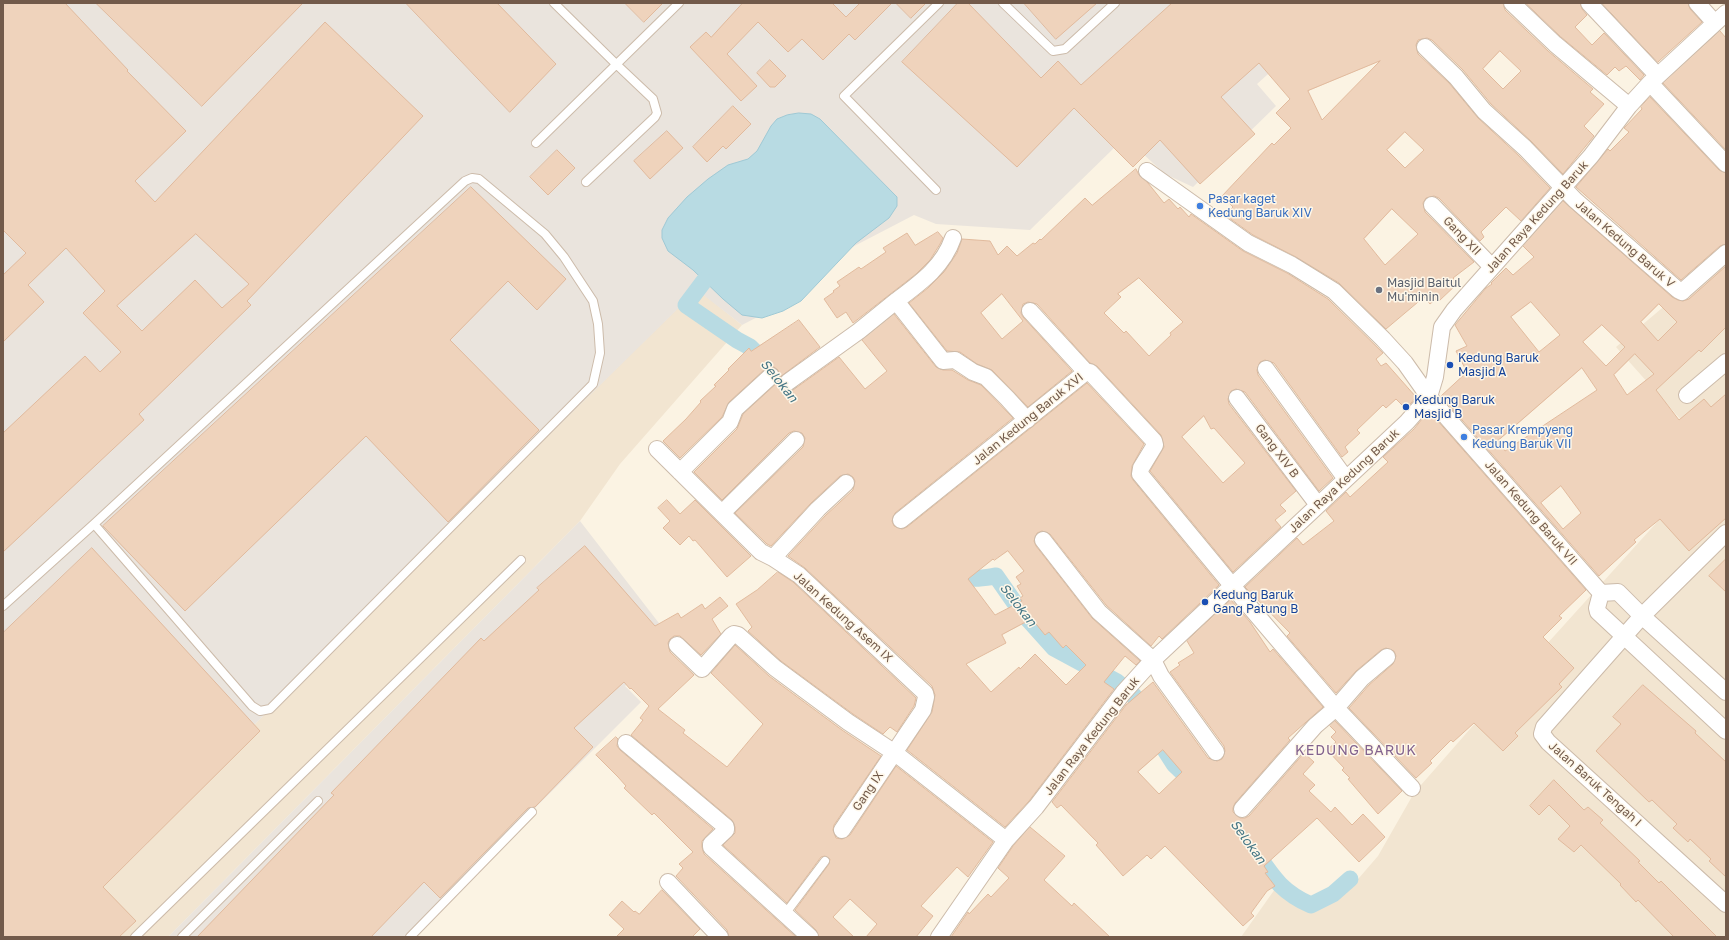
<!DOCTYPE html>
<html>
<head>
<meta charset="utf-8">
<style>
	body { margin:0 }
	#map { position:relative; width:1729px; height:940px; overflow:hidden; background:#fbf3e3; font-family:"Golos Text",sans-serif }
	canvas { display:block }
	.frame { position:absolute; inset:0; border:4px solid #725a4a; pointer-events:none }
</style>
</head>
<body>
<div id="map">
<canvas width="1729" height="940"></canvas>
<div class="frame"></div>
</div>
<script>
const c = document.querySelector('canvas').getContext('2d');
c.lineJoin = 'round';
function paint(path, color) { c.fillStyle = color; c.fill(path, 'evenodd'); }
function stroke(path, color, width, dash) { c.strokeStyle = color; c.lineWidth = width; c.lineCap = dash ? 'butt' : 'round'; c.setLineDash(dash || []); c.stroke(path); }
function write(font, color, halo, rows, align = 'center') {
  c.font = font + ' "Golos Text",sans-serif'; c.lineWidth = 3; c.setLineDash([]); c.textBaseline = 'middle'; c.strokeStyle = halo; c.fillStyle = color; for (const [text, x, y, turn = 0] of rows) {
    c.save(); c.translate(x, y); c.rotate((+turn || 0) * Math.PI / 180); c.textAlign = isNaN(turn) ? turn : align; if (halo) c.strokeText(text, 0, 0); c.fillText(text, 0, 0); c.restore();
  }
}
paint(new Path2D(`
	M 1726,254 L 1726,937 L 1241,937 L 1275,889 L 1315,908 L 1346,893 L 1378,856 L 1414,793 L 1470,729 L 1715,458 L 1616,347 Z
	M 697,289 L 742,325 L 620,464 L 580,521 L 168,937 L 51,937 L 148,843 L 142,835 Z`), '#f2e5d1');
paint(new Path2D(`
	M 3,3 L 1347,3 L 1257,84 L 1276,106 L 1193,187 L 1165,174 L 1129,141 L 1115,147 L 1030,230 L 936,224 L 914,215 L 837,255 L 800,295 L 742,325 L 697,290 L 142,835 L 148,843 L 51,937 L 3,937 Z
	M 580,521 L 672,640 L 625,686 L 641,702 L 406,937 L 168,937 Z`), '#eae4dd');
const water = new Path2D(`
	M 799,113 L 811,114 L 820,119 L 897,197 L 897,206 L 889,218 L 856,243 L 801,301 L 783,311 L 762,318 L 742,315 L 723,299 L 693,270 L 668,251 L 662,238 L 662,230 L 668,218 L 687,197 L 708,179 L 728,165 L 748,159 L 757,151 L 771,126 L 777,119 L 787,115 Z`);
paint(water, '#b8dbe3');
stroke(water, '#9fc9d5', 1);
stroke(new Path2D(`
	M 704,281 L 686,305 L 737,340 L 750,347 L 780,377 L 794,398
	M 950,566 C 965,582 976,579 996,576 L 1019,609 L 1054,648 L 1117,682 L 1134,696 L 1146,718
	M 1158,739 L 1174,764 L 1197,786
	M 1252,847 C 1271,874 1279,891 1311,905 L 1333,894 L 1350,879`), '#b8dbe3', 17);
const building = new Path2D(`
	M 3,3 L 65,3 L 128,70 L 127,71 L 186,131 L 135,181 L 155,202 L 325,22 L 423,116 L 247,301 L 251,305 L 139,414 L 144,420 L 3,552 L 3,433 L 85,356 L 100,372 L 121,352 L 83,313 L 105,291 L 66,248 L 28,285 L 44,302 L 3,342 L 3,275 L 26,253 L 3,230 ZM 196,234 L 249,284 L 222,308 L 195,280 L 142,331 L 117,306 Z
	M 96,3 L 303,3 L 202,106 Z
	M 406,3 L 497,3 L 556,64 L 510,112 Z
	M 625,3 L 663,3 L 644,22 Z
	M 743,3 L 832,3 L 846,17 L 860,3 L 892,3 L 855,40 L 849,34 L 823,60 L 802,39 L 788,52 L 758,22 L 727,54 L 757,86 L 741,101 L 690,47 L 706,32 L 711,37 Z
	M 896,3 L 926,3 L 911,18 Z
	M 958,3 L 968,3 L 1041,78 L 1058,61 L 1081,85 L 1172,3 L 1503,3 L 1505,10 L 1548,51 L 1593,89 L 1590,92 L 1604,104 L 1584,126 L 1594,136 L 1563,174 L 1531,141 L 1491,104 L 1463,70 L 1432,40 L 1427,38 L 1418,40 L 1416,45 L 1418,54 L 1449,83 L 1478,118 L 1518,155 L 1550,188 L 1521,221 L 1506,207 L 1481,232 L 1484,237 L 1480,241 L 1439,198 L 1434,196 L 1426,198 L 1423,203 L 1425,212 L 1474,262 L 1453,278 L 1458,283 L 1439,301 L 1437,298 L 1430,304 L 1424,297 L 1386,329 L 1339,283 L 1296,257 L 1253,235 L 1225,215 L 1233,207 L 1222,196 L 1272,143 L 1274,145 L 1291,128 L 1276,113 L 1290,99 L 1259,63 L 1221,97 L 1255,134 L 1200,184 L 1160,140 L 1133,167 L 1074,108 L 1017,167 L 902,62 ZM 1500,51 L 1521,71 L 1503,89 L 1483,69 ZM 1380,61 L 1322,120 L 1308,91 ZM 1405,132 L 1424,150 L 1405,168 L 1387,150 ZM 1392,209 L 1418,234 L 1385,265 L 1364,239 Z
	M 1024,3 L 1097,3 L 1056,39 Z
	M 1526,3 L 1580,3 L 1582,9 L 1587,15 L 1575,27 L 1592,45 L 1604,33 L 1644,75 L 1640,80 L 1626,66 L 1619,71 L 1615,67 L 1607,75 L 1561,37 Z
	M 1602,3 L 1688,3 L 1690,9 L 1702,22 L 1658,62 Z
	M 1720,31 L 1726,38 L 1726,150 L 1663,83 Z
	M 770,60 L 786,76 L 775,87 L 770,87 L 757,73 Z
	M 1650,97 L 1719,170 L 1726,173 L 1726,244 L 1720,246 L 1681,280 L 1576,187 L 1608,149 L 1610,151 L 1629,132 L 1624,128 L 1642,109 L 1641,107 Z
	M 733,106 L 751,124 L 726,149 L 723,146 L 707,162 L 693,147 Z
	M 667,131 L 683,148 L 650,179 L 634,161 Z
	M 557,150 L 575,168 L 548,195 L 530,177 Z
	M 1136,169 L 1139,175 L 1148,183 L 1164,203 L 1169,199 L 1178,209 L 1180,207 L 1189,217 L 1191,214 L 1243,251 L 1287,273 L 1328,299 L 1383,353 L 1376,359 L 1381,366 L 1386,363 L 1416,397 L 1406,409 L 1396,399 L 1386,408 L 1383,405 L 1357,430 L 1360,433 L 1345,447 L 1348,452 L 1342,457 L 1274,363 L 1265,360 L 1260,362 L 1257,370 L 1258,375 L 1333,478 L 1319,491 L 1245,392 L 1236,389 L 1231,391 L 1228,399 L 1229,404 L 1296,491 L 1280,505 L 1286,511 L 1275,520 L 1281,527 L 1233,572 L 1150,471 L 1164,447 L 1161,435 L 1097,366 L 1090,363 L 1037,304 L 1028,302 L 1023,304 L 1021,313 L 1023,317 L 1072,371 L 1028,407 L 992,370 L 977,364 L 960,352 L 947,351 L 909,303 L 928,288 L 944,272 L 957,253 L 962,239 L 990,241 L 998,255 L 1007,246 L 1017,256 L 1033,243 L 1035,244 L 1040,239 L 1041,240 L 1085,198 L 1092,205 ZM 1139,278 L 1183,322 L 1170,333 L 1171,335 L 1149,356 L 1126,331 L 1124,333 L 1104,313 L 1121,297 L 1118,294 ZM 1002,294 L 1023,321 L 1002,339 L 981,313 ZM 1204,416 L 1211,429 L 1214,428 L 1245,463 L 1223,483 L 1182,437 Z
	M 471,187 L 566,279 L 537,310 L 508,281 L 450,340 L 539,430 L 448,522 L 366,436 L 185,611 L 103,526 Z
	M 1563,201 L 1672,297 L 1678,300 L 1683,301 L 1689,299 L 1726,266 L 1726,327 L 1701,352 L 1699,350 L 1656,390 L 1679,420 L 1704,399 L 1711,407 L 1726,394 L 1726,518 L 1689,551 L 1660,519 L 1634,540 L 1636,542 L 1599,576 L 1441,396 L 1467,372 L 1456,351 L 1467,346 L 1455,325 L 1486,288 L 1492,284 L 1491,283 L 1506,268 L 1513,275 L 1534,257 L 1523,246 ZM 1531,302 L 1560,335 L 1539,352 L 1511,317 ZM 1659,304 L 1677,322 L 1658,341 L 1641,322 ZM 1602,325 L 1625,347 L 1606,366 L 1583,342 ZM 1635,354 L 1654,374 L 1627,395 L 1614,375 ZM 1582,368 L 1597,390 L 1505,451 L 1498,441 ZM 1561,486 L 1581,513 L 1563,529 L 1541,503 Z
	M 938,232 L 943,238 L 940,244 L 930,260 L 916,274 L 853,323 L 846,312 L 837,318 L 824,299 L 834,292 L 833,291 L 840,286 L 837,282 L 859,267 L 861,269 L 886,252 L 883,248 L 907,233 L 915,245 Z
	M 894,314 L 936,367 L 943,370 L 952,370 L 968,380 L 981,385 L 1013,418 L 895,513 L 892,521 L 894,526 L 902,529 L 907,527 L 1087,383 L 1144,444 L 1132,466 L 1131,476 L 1133,480 L 1219,585 L 1162,639 L 1159,636 L 1151,646 L 1106,605 L 1050,534 L 1042,531 L 1037,533 L 1034,541 L 1036,546 L 1092,618 L 1140,661 L 1136,665 L 1125,656 L 1104,682 L 1114,689 L 1029,801 L 1005,827 L 907,750 L 932,712 L 935,695 L 932,686 L 805,568 L 788,556 L 825,516 L 853,490 L 855,481 L 853,477 L 848,474 L 840,476 L 811,503 L 771,546 L 767,544 L 735,513 L 803,447 L 805,438 L 802,433 L 794,431 L 789,433 L 722,500 L 694,472 L 737,429 L 743,414 L 779,381 L 780,387 L 784,390 L 789,391 L 793,390 L 839,357 L 865,389 L 887,371 L 862,340 ZM 1008,551 L 1024,571 L 1016,577 L 1021,584 L 1017,586 L 1023,596 L 1020,598 L 1022,601 L 995,615 L 968,579 L 993,559 L 994,560 ZM 1032,619 L 1045,635 L 1049,632 L 1063,648 L 1066,645 L 1086,665 L 1066,685 L 1035,654 L 1020,669 L 1019,667 L 991,692 L 966,664 L 1006,643 L 1002,635 Z
	M 799,320 L 820,347 L 780,377 L 778,370 L 774,367 L 769,367 L 765,369 L 729,402 L 722,417 L 680,458 L 663,441 L 686,419 L 701,402 L 700,401 L 716,386 L 714,385 L 729,370 L 728,369 L 749,348 L 751,351 Z
	M 1429,411 L 1586,590 L 1559,616 L 1562,618 L 1543,637 L 1574,668 L 1559,684 L 1562,687 L 1515,733 L 1518,736 L 1503,751 L 1474,723 L 1453,742 L 1451,740 L 1430,761 L 1432,763 L 1416,778 L 1349,708 L 1369,685 L 1393,664 L 1396,656 L 1394,651 L 1386,648 L 1381,650 L 1356,671 L 1336,693 L 1287,636 L 1290,633 L 1245,587 L 1297,538 L 1303,545 L 1334,521 L 1326,511 L 1346,492 L 1350,497 L 1388,462 L 1383,457 L 1414,429 Z
	M 667,500 L 680,514 L 695,500 L 751,556 L 727,577 L 695,540 L 693,541 L 689,536 L 680,545 L 663,528 L 670,521 L 658,508 Z
	M 585,546 L 655,626 L 678,613 L 681,618 L 702,604 L 705,609 L 720,597 L 728,606 L 712,619 L 721,634 L 701,655 L 680,636 L 674,636 L 670,639 L 668,643 L 670,652 L 694,675 L 658,709 L 685,730 L 683,733 L 727,767 L 763,724 L 711,673 L 735,645 L 769,676 L 842,730 L 881,756 L 834,825 L 833,830 L 836,838 L 842,839 L 850,835 L 896,766 L 993,842 L 968,877 L 957,867 L 921,906 L 933,916 L 916,937 L 866,937 L 877,924 L 850,899 L 833,917 L 854,937 L 819,937 L 816,930 L 795,910 L 829,864 L 830,859 L 825,856 L 821,857 L 787,903 L 723,845 L 735,833 L 735,827 L 732,820 L 631,735 L 643,720 L 640,718 L 649,706 L 631,688 L 630,689 L 624,682 L 574,728 L 593,747 L 535,807 L 528,808 L 440,898 L 424,882 L 371,937 L 197,937 L 334,795 L 331,793 L 481,638 L 484,641 L 539,590 L 537,588 Z
	M 92,548 L 260,731 L 103,887 L 136,921 L 119,937 L 3,937 L 3,633 Z
	M 1726,559 L 1726,592 L 1709,576 Z
	M 778,572 L 793,582 L 916,698 L 914,706 L 897,732 L 890,727 L 883,734 L 853,714 L 781,661 L 748,631 L 752,627 L 736,604 L 757,590 Z
	M 1231,600 L 1250,622 L 1270,652 L 1273,649 L 1323,707 L 1288,738 L 1290,740 L 1235,803 L 1233,808 L 1233,812 L 1240,818 L 1245,818 L 1249,816 L 1304,753 L 1314,762 L 1303,774 L 1315,785 L 1309,791 L 1331,812 L 1335,807 L 1352,825 L 1363,814 L 1385,837 L 1359,862 L 1317,818 L 1264,866 L 1268,872 L 1265,873 L 1275,886 L 1267,891 L 1251,913 L 1254,916 L 1243,926 L 1165,846 L 1151,859 L 1147,855 L 1123,876 L 1096,845 L 1098,843 L 1061,805 L 1057,808 L 1052,802 L 1126,705 L 1153,682 L 1208,758 L 1217,761 L 1222,759 L 1225,751 L 1224,746 L 1170,672 L 1180,665 L 1178,663 L 1194,653 L 1187,641 ZM 1163,750 L 1182,772 L 1159,794 L 1138,772 Z
	M 1643,685 L 1696,731 L 1695,733 L 1726,762 L 1726,877 L 1709,861 L 1711,859 L 1690,839 L 1688,842 L 1673,828 L 1677,824 L 1652,800 L 1649,802 L 1596,751 L 1621,724 L 1613,717 Z
	M 1335,721 L 1402,791 L 1378,814 L 1348,779 L 1350,778 L 1342,770 L 1344,768 L 1327,750 L 1336,742 L 1331,737 L 1336,732 L 1330,726 Z
	M 616,737 L 618,739 L 617,746 L 620,750 L 713,829 L 702,841 L 702,847 L 704,854 L 796,937 L 729,937 L 727,930 L 676,876 L 683,868 L 679,864 L 693,852 L 654,813 L 652,815 L 624,788 L 626,786 L 618,777 L 596,755 Z
	M 1554,780 L 1584,810 L 1588,807 L 1603,820 L 1600,823 L 1640,861 L 1638,862 L 1659,883 L 1661,881 L 1717,937 L 1674,937 L 1638,900 L 1636,902 L 1620,885 L 1621,884 L 1581,845 L 1574,852 L 1558,839 L 1570,826 L 1549,805 L 1539,815 L 1530,806 Z
	M 1030,827 L 1065,856 L 1044,880 L 1072,906 L 1074,903 L 1110,937 L 951,937 L 968,912 L 969,914 L 988,894 L 991,897 L 1009,878 L 998,868 L 1013,846 Z
	M 662,890 L 700,929 L 692,937 L 616,937 L 624,929 L 609,915 L 622,901 L 634,912 L 635,911 L 639,914 Z`);
paint(building, '#efd3bc');
stroke(building, '#e1ba9d', 1);
const lane = new Path2D(`
	M 554,3 L 616,64 L 653,99 L 657,113 L 655,117 L 586,182
	M 1003,3 L 1053,51 L 1065,49 L 1115,3
	M 536,143 L 679,3
	M 936,190 L 844,96 L 939,3
	M 3,606 L 94,524 L 465,181 L 472,178 L 479,179 L 545,234 L 564,257 L 593,301 L 598,324 L 600,353 L 593,384 L 270,709 L 260,711 L 252,706 L 94,524
	M 785,914 L 825,861
	M 135,937 L 521,560
	M 182,937 L 318,801
	M 410,937 L 532,812`);
const street = new Path2D(`
	M 1512,3 L 1555,44 L 1629,106
	M 1589,3 L 1657,75
	M 1697,3 L 1715,23
	M 1425,47 L 1456,77 L 1484,111 L 1525,148 L 1575,200 L 1678,290 L 1682,292 L 1684,290 L 1726,253
	M 1650,83 L 1726,164
	M 1147,171 L 1248,243 L 1292,265 L 1334,291 L 1383,339 L 1405,363 L 1429,397 L 1601,593
	M 1432,205 L 1492,267
	M 896,301 C 920,283 943,267 953,238
	M 1030,311 L 1086,372
	M 1266,369 L 1346,479
	M 788,382 L 859,331 L 896,301 L 943,361 L 955,360 L 973,372 L 986,377 L 1007,398 L 1027,420
	M 1687,395 L 1726,362
	M 1237,398 L 1318,505
	M 657,449 L 761,552 L 773,558 L 799,575 L 925,693 L 926,697 L 923,710 L 842,830
	M 680,472 L 730,422 L 735,409 L 771,376
	M 722,513 L 796,440
	M 901,520 L 1086,372 L 1090,372 L 1154,441 L 1155,445 L 1141,468 L 1140,474 L 1244,600 L 1336,708 L 1412,788
	M 1726,533 L 1642,616 L 1544,727 L 1542,734 L 1548,742 L 1726,904
	M 1043,540 L 1099,612 L 1153,660 L 1161,676 L 1216,752
	M 773,558 L 818,509 L 846,483
	M 1601,593 L 1597,608 L 1598,612 L 1726,731
	M 1601,593 L 1618,592 L 1642,616 L 1726,692
	M 677,645 L 702,669 L 731,636 L 734,634 L 738,635 L 775,668 L 848,722 L 895,753 L 1006,840
	M 626,743 L 726,827 L 726,830 L 711,844 L 711,847 L 810,937
	M 1242,809 L 1315,726 L 1336,708 L 1362,678 L 1387,657
	M 668,882 L 720,937
	M 939,937 L 1006,840 L 1036,807 L 1123,693 L 1153,660 L 1407,422 L 1429,397 L 1435,377 L 1442,327 L 1454,310 L 1591,156 L 1629,106 L 1650,83 L 1726,13`);
stroke(lane, '#cba', 10);
stroke(street, '#cba', 18);
stroke(lane, '#fff', 8);
stroke(street, '#fff', 16);
for (const [x, y, r, color] of [
	[1200,206,4,"#3f7fe0"],
	[1379,290,4,"#6b7280"],
	[1450,365,4,"#1a4fb4"],
	[1406,407,4,"#1a4fb4"],
	[1464,437,4,"#3f7fe0"],
	[1205,602,4,"#1a4fb4"]
]) { const dot = new Path2D(); dot.arc(x, y, r, 0, 2 * Math.PI); c.fillStyle = color; c.fill(dot); stroke(dot, '#fef7e9', 1.5); }
write('12px', '#366cbe', '#fef7e9', [
	["Pasar kaget",1208,199],
	["Kedung Baruk XIV",1208,213],
	["Pasar Krempyeng",1472,430],
	["Kedung Baruk VII",1472,444]
], 'left');
write('12px', '#725a4a', '#fef7e9', [
	["Jalan Raya Kedung Baruk",1537,217,-48],
	["Gang XII",1462,236,46],
	["Jalan Kedung Baruk V",1625,244,41],
	["Jalan Kedung Baruk XVI",1028,419,-39],
	["Gang XIV B",1277,451,53],
	["Jalan Raya Kedung Baruk",1344,481,-43],
	["Jalan Kedung Baruk VII",1531,513,49],
	["Jalan Kedung Asem IX",843,617,42],
	["Jalan Raya Kedung Baruk",1092,736,-52],
	["Jalan Baruk Tengah I",1595,784,42],
	["Gang IX",868,791,-56]
]);
write('12px', '#5b616d', '#fef7e9', [
	["Masjid Baitul",1387,283],
	["Mu'minin",1387,297]
], 'left');
write('12px', '#164399', '#fef7e9', [
	["Kedung Baruk",1458,358],
	["Masjid A",1458,372],
	["Kedung Baruk",1414,400],
	["Masjid B",1414,414],
	["Kedung Baruk",1213,595],
	["Gang Patung B",1213,609]
], 'left');
write('italic 13px', '#457685', '#fef7e9', [
	["Selokan",779,381,51],
	["Selokan",1018,605,52],
	["Selokan",1248,842,54]
]);
c.letterSpacing = '1px';
write('14px', '#82628e', '#fef7e9', [
	["KEDUNG BARUK",1356,751]
]);
c.letterSpacing = '0px';
</script>
</body>
</html>
